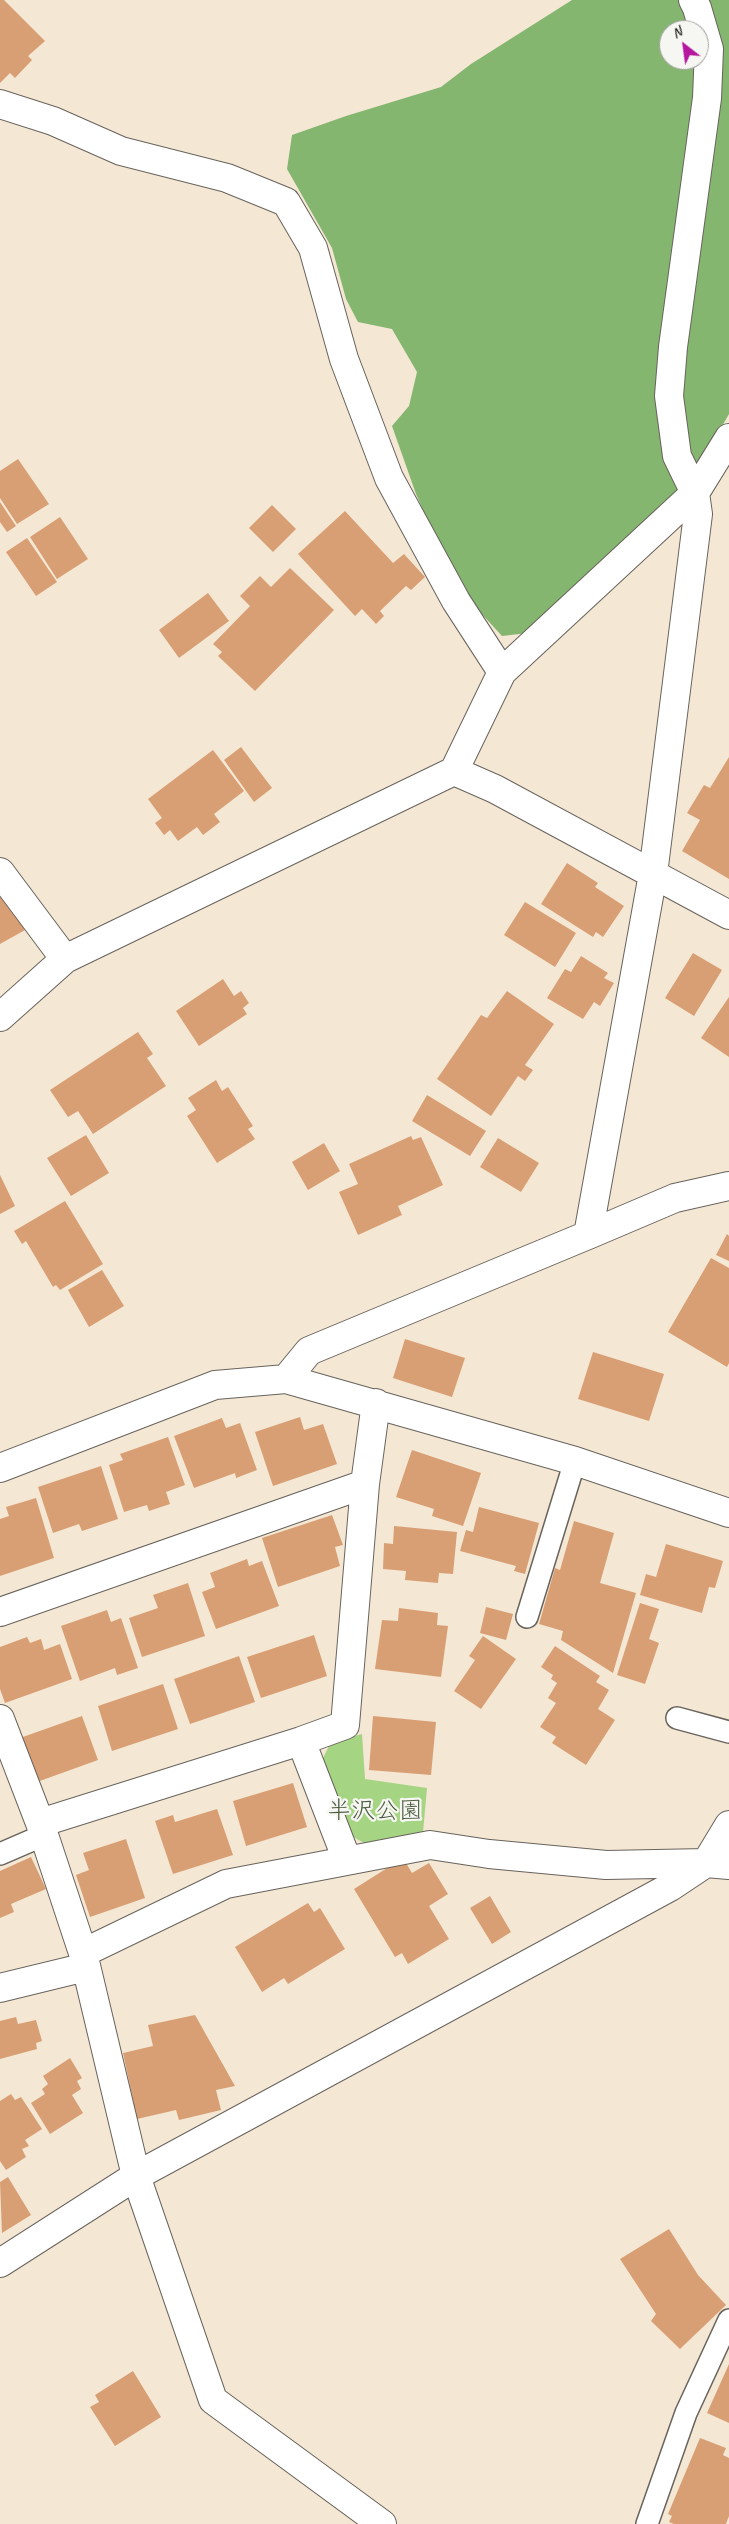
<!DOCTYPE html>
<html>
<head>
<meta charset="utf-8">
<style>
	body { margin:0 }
	#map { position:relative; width:729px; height:2524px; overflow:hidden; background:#f4e7d4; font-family:Caveat,sans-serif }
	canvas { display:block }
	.north { position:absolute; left:659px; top:20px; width:50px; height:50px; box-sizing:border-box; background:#f6f6f2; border:1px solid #9f9f9c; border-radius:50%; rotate:330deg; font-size:14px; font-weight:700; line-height:20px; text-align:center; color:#1c1c1c }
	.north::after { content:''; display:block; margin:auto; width:18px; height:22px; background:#b5179e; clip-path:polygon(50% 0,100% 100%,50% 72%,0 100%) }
</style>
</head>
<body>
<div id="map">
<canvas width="729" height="2524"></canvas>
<div class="north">N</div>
</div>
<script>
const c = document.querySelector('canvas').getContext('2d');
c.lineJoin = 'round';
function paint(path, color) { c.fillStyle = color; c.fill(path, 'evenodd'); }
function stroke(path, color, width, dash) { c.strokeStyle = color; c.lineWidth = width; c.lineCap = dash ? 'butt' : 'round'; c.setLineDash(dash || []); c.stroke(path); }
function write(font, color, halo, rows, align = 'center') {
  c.font = font + ' Caveat,"Klee One",sans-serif'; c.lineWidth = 4.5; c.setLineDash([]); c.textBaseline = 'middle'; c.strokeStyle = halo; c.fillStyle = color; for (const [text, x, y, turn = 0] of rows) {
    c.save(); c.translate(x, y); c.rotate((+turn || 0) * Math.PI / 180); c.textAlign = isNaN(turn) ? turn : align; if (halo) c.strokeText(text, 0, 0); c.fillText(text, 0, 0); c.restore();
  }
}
paint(new Path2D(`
	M 362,1734 L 365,1779 L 427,1788 L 423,1832 L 369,1846 L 350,1835 L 322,1760 L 331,1742 Z`), '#a5d482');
paint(new Path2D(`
	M 572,0 L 729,0 L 729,414 L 713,442 L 679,492 L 528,633 L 502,636 L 457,587 L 416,494 L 392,426 L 409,406 L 417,372 L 392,329 L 358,322 L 346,299 L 332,248 L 287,169 L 292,135 L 346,116 L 441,87 L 471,64 ZM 669,30 L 699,30 L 699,60 L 669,60 Z`), '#84b670');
paint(new Path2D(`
	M 0,0 L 4,0 L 45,41 L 28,56 L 32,60 L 15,78 L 10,73 L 0,83 Z
	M 18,459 L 49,504 L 17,524 L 0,498 L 0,471 Z
	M 0,502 L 16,526 L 7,532 L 0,522 Z
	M 272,505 L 296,529 L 273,552 L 249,528 Z
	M 345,511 L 393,563 L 404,554 L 425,577 L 411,590 L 406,586 L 380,611 L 384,616 L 376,624 L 362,609 L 355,616 L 298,554 Z
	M 60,517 L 88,559 L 57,579 L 30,537 Z
	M 27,538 L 57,582 L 36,596 L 6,552 Z
	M 290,568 L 334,610 L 255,691 L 218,656 L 222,652 L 213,644 L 250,606 L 240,596 L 260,576 L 271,587 Z
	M 208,593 L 229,621 L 179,658 L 159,630 Z
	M 241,747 L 272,788 L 254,802 L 224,760 Z
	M 213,750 L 244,791 L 214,814 L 220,822 L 203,835 L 197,827 L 178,841 L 170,830 L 164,835 L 155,823 L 162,818 L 148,799 Z
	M 729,757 L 729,879 L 682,851 L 700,820 L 687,813 L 704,785 L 710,788 Z
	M 567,863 L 598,883 L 595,887 L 624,906 L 603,937 L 596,932 L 593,937 L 541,904 Z
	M 0,888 L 25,930 L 0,944 Z
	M 525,902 L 576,933 L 555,967 L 504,935 Z
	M 693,953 L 722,970 L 694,1016 L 665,998 Z
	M 581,956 L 608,973 L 604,978 L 614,983 L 600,1006 L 594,1002 L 583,1019 L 547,998 L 565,969 L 571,972 Z
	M 223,979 L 234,996 L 241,991 L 249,1003 L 243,1008 L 247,1014 L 199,1046 L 176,1011 Z
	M 507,991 L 554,1024 L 525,1065 L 533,1070 L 525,1081 L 518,1076 L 491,1116 L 437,1079 L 481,1015 L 487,1018 Z
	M 729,997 L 729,1057 L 701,1038 Z
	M 138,1032 L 153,1054 L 147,1058 L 166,1086 L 93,1134 L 78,1111 L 68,1117 L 50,1090 Z
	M 216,1080 L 222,1091 L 228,1087 L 253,1126 L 248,1129 L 255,1139 L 217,1163 L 187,1116 L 196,1110 L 188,1098 Z
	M 427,1095 L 486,1131 L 470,1156 L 412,1121 Z
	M 86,1135 L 109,1173 L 71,1196 L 47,1158 Z
	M 411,1136 L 413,1140 L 421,1137 L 443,1185 L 398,1206 L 402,1215 L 358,1235 L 339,1192 L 358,1184 L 349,1164 Z
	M 498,1138 L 539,1163 L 521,1192 L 480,1167 Z
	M 324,1143 L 340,1171 L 308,1190 L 292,1162 Z
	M 0,1175 L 15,1206 L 0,1214 Z
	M 65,1201 L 103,1264 L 60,1290 L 56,1285 L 53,1287 L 26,1241 L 22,1244 L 14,1231 Z
	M 727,1234 L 729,1236 L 729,1261 L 716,1255 Z
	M 711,1258 L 729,1268 L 729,1363 L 727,1367 L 668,1332 Z
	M 102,1270 L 124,1306 L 89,1327 L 68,1290 Z
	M 405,1339 L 465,1358 L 452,1397 L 393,1378 Z
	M 593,1352 L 664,1374 L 649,1421 L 578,1399 Z
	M 300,1417 L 304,1430 L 323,1424 L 337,1464 L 273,1486 L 255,1432 Z
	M 222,1418 L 226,1428 L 240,1423 L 257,1470 L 236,1478 L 235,1473 L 194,1488 L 174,1436 Z
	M 168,1437 L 185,1485 L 166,1492 L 170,1504 L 149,1511 L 147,1505 L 124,1512 L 109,1465 L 123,1460 L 120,1454 Z
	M 412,1450 L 481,1473 L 463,1526 L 432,1516 L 434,1509 L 396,1497 Z
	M 101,1466 L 118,1519 L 82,1531 L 79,1524 L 53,1533 L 38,1487 Z
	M 36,1498 L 54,1558 L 0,1576 L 0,1519 L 9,1516 L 6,1507 Z
	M 479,1507 L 539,1523 L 525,1574 L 514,1571 L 516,1566 L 460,1551 L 466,1530 L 473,1532 Z
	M 332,1515 L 343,1545 L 335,1547 L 340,1566 L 278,1587 L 262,1538 Z
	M 574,1521 L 614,1533 L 600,1583 L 636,1593 L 613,1673 L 561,1640 L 563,1631 L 539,1624 L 555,1568 L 560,1570 Z
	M 394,1526 L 457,1532 L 453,1574 L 439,1573 L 438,1583 L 405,1580 L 406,1571 L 383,1569 L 384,1543 L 393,1544 Z
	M 666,1544 L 723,1561 L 715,1588 L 709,1587 L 702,1613 L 640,1595 L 646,1574 L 656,1577 Z
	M 247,1559 L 249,1566 L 262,1561 L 279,1606 L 216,1629 L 202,1592 L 215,1587 L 210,1573 Z
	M 188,1583 L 205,1636 L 142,1657 L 129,1618 L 158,1608 L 153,1595 Z
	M 640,1603 L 659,1609 L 649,1639 L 659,1643 L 645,1684 L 617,1675 Z
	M 486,1607 L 513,1614 L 506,1640 L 480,1633 Z
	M 399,1608 L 438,1613 L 437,1625 L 448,1626 L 441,1677 L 375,1669 L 382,1620 L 398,1621 Z
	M 107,1610 L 111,1622 L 121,1618 L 138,1668 L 117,1675 L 115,1668 L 80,1681 L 61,1626 Z
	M 314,1635 L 327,1676 L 261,1698 L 247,1657 Z
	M 483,1636 L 516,1659 L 481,1709 L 454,1691 L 475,1660 L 469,1656 Z
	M 27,1637 L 30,1643 L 41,1639 L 44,1650 L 60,1644 L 72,1679 L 5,1703 L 0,1689 L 0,1647 Z
	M 555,1646 L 600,1676 L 596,1682 L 609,1690 L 598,1709 L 615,1720 L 586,1765 L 552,1743 L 556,1737 L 540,1727 L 556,1703 L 548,1698 L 557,1683 L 551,1679 L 553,1675 L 541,1667 Z
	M 239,1656 L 255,1702 L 190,1724 L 174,1679 Z
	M 163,1684 L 178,1729 L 112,1751 L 98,1706 Z
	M 82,1716 L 98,1760 L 37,1782 L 20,1738 Z
	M 373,1716 L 436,1722 L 431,1775 L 369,1770 Z
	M 293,1783 L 307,1827 L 246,1846 L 233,1801 Z
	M 217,1809 L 233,1855 L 173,1874 L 155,1821 L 173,1815 L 175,1822 Z
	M 126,1839 L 145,1898 L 90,1917 L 76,1875 L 89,1870 L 83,1853 Z
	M 31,1857 L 46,1889 L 11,1904 L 14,1912 L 0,1918 L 0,1871 Z
	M 403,1858 L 412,1873 L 429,1863 L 448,1894 L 429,1906 L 449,1939 L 408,1964 L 402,1953 L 395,1957 L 354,1889 Z
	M 490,1896 L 511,1932 L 492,1944 L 470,1908 Z
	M 308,1903 L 314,1912 L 320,1908 L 345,1949 L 288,1984 L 284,1978 L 262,1992 L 235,1947 Z
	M 195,2015 L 235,2086 L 216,2090 L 221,2110 L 179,2120 L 176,2110 L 137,2119 L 123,2053 L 153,2046 L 148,2025 Z
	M 16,2017 L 18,2024 L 36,2020 L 42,2041 L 36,2043 L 37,2049 L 0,2059 L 0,2021 Z
	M 70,2058 L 82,2078 L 77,2081 L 81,2089 L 72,2095 L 83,2113 L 50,2134 L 31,2103 L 45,2094 L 42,2089 L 48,2084 L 43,2076 Z
	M 11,2094 L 15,2100 L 21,2097 L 42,2129 L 25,2140 L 29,2146 L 22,2149 L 26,2157 L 6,2170 L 0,2161 L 0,2101 Z
	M 8,2177 L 31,2215 L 2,2233 L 0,2182 Z
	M 669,2229 L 698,2275 L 726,2305 L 680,2349 L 651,2321 L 656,2314 L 620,2259 Z
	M 729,2364 L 729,2423 L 707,2413 Z
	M 133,2371 L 161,2417 L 115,2446 L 90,2407 L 99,2402 L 95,2395 Z
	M 700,2438 L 726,2448 L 723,2455 L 729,2458 L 729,2516 L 726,2524 L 674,2524 L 669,2522 L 672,2516 L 668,2514 Z`), '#d99f74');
const service = new Path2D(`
	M 527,1617 L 575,1461
	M 677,1718 L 729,1732
	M 0,1854 L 44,1835
	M 647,2524 L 686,2413 L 729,2320`);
const minor = new Path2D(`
	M 0,104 L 53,121 L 121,151 L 227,178 L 286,202 L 313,248 L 344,359 L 389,478 L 456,601 L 502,672 L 454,771
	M 502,672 L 695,493 L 729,438
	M 0,872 L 65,959
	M 0,1017 L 65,959 L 454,771 L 495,789 L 729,915
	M 588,1235 L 675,1198 L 729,1186
	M 286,1379 L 309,1351 L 588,1235 L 653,874 L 698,514 L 695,493 L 677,456 L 669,396 L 673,347 L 707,98 L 709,49 L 697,8 L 693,0
	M 0,1468 L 215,1385 L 286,1379 L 575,1461 L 729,1513
	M 0,1612 L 365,1484
	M 0,1719 L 40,1823 L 83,1953 L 136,2176 L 213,2400 L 382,2524
	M 301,1741 L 347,1860
	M 40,1823 L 301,1741 L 345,1725 L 365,1484 L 376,1403
	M 83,1953 L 226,1884 L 430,1845 L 489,1854 L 606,1865 L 706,1863 L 729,1865
	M 0,1988 L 86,1967
	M 0,2263 L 136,2176 L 670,1887 L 706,1863 L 729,1825`);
stroke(service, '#68635c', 24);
stroke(minor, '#68635c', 30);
stroke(service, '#fff', 21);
stroke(minor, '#fff', 28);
write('24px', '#4c5c40', '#f6f6f2', [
	["半沢公園",375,1812]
]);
</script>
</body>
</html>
